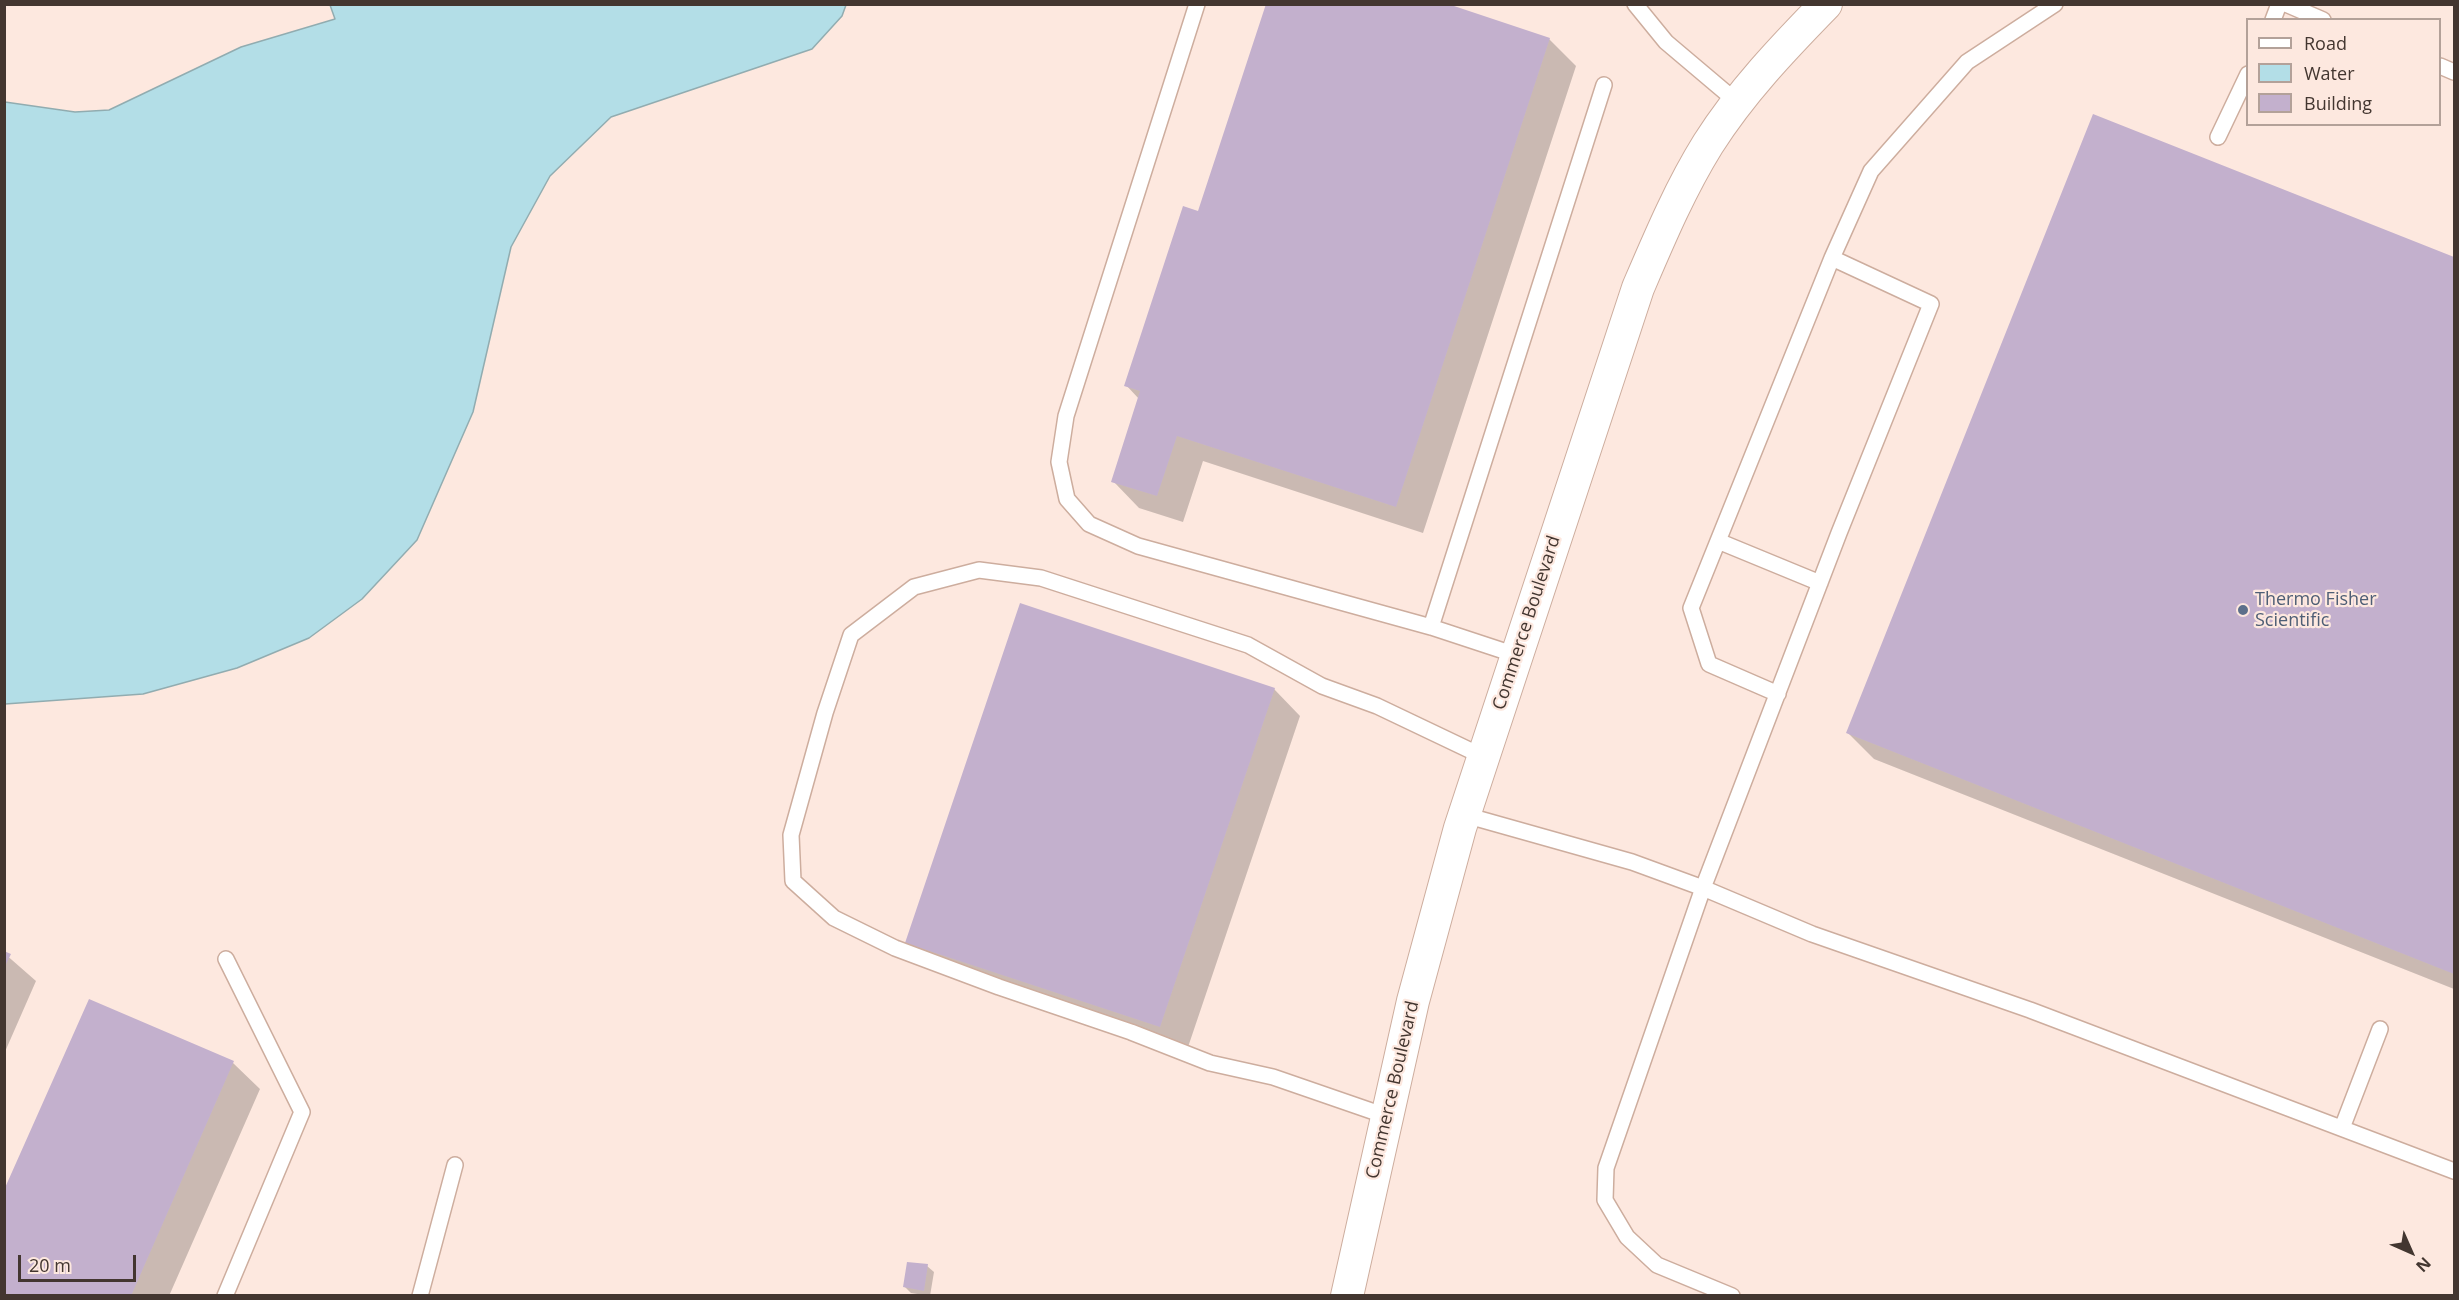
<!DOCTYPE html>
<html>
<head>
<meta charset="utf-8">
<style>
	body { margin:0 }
	#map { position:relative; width:2459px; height:1300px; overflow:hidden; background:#fde8df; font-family:"Open Sans",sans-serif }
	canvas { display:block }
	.frame { position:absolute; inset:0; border:6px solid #433630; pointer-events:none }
	.legend { position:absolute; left:2246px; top:18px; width:195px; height:108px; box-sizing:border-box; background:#fde8df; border:2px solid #b3a199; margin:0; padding:8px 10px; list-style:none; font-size:18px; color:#433630 }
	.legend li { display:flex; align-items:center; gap:12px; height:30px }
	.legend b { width:30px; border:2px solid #b3a199 }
	.north { position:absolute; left:2381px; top:1222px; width:60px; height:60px; -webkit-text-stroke:4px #fde8df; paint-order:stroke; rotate:135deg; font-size:16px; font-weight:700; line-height:24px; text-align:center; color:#433630 }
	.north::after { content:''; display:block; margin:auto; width:21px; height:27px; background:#433630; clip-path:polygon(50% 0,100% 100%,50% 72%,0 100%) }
	.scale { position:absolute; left:18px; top:1255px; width:118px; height:27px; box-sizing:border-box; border:3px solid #433630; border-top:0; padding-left:8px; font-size:18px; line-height:21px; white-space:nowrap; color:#433630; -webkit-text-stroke:4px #fde8df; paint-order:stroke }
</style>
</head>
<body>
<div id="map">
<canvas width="2459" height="1300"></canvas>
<div class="frame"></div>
<ul class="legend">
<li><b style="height:8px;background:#fff"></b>Road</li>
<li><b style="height:16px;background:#b3dee7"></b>Water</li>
<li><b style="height:16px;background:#c3b0cd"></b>Building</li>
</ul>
<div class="north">N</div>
<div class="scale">20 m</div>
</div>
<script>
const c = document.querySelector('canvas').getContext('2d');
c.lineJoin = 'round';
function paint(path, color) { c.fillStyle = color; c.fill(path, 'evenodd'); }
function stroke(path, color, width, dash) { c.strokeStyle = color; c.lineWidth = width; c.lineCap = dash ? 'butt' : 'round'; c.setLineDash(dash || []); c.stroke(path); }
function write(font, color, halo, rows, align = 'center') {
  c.font = font + ' "Open Sans",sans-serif'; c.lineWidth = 4.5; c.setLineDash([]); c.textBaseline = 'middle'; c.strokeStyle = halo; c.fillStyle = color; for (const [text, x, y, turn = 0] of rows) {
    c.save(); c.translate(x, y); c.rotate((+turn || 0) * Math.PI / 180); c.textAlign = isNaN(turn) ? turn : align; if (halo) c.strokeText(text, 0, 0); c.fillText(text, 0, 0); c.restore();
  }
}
const water = new Path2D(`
	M 330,5 L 846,5 L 842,16 L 812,49 L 611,117 L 550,176 L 511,247 L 473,412 L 417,540 L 362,599 L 309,638 L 237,668 L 143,694 L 5,704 L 5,102 L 75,112 L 109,110 L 241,47 L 335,19 Z`);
paint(water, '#b3dee7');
stroke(water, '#91acb0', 1.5);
paint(new Path2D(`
	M 1549,39 L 1576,66 L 1423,533 L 1203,461 L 1183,522 L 1139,508 L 1113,481 L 1139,399 L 1126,385 L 1199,213 Z
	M 2094,116 L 2454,259 L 2454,989 L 1874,759 L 1848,733 Z
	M 1274,689 L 1300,716 L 1186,1053 L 933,969 L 907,943 Z
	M 4,953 L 36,981 L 4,1054 Z
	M 90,1001 L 233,1063 L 260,1089 L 169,1296 L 4,1296 Z
	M 927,1266 L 934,1272 L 930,1296 L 911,1293 L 905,1287 Z`), '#0003');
paint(new Path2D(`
	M 1266,4 L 1448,4 L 1550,38 L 1396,507 L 1177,436 L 1157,496 L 1111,482 L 1140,391 L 1124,386 L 1183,206 L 1198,211 Z
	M 2093,114 L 2454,257 L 2454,974 L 1846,733 Z
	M 1020,603 L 1275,688 L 1160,1027 L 905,943 Z
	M 4,951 L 11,954 L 4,968 Z
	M 89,999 L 234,1061 L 131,1296 L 4,1296 L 4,1190 Z
	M 907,1262 L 928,1264 L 924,1291 L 903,1287 Z`), '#c3b0cd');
const service = new Path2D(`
	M 1197,4 L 1066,416 L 1059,462 L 1067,499 L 1089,524 L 1138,546 L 1431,627 L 1516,655
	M 1635,4 L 1666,42 L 1737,102
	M 2286,4 L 2323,20
	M 2273,20 L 2279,4
	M 2440,66 L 2454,72
	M 2218,137 L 2248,74
	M 1718,541 L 1820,583
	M 1431,627 L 1604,85
	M 1778,694 L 1709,664 L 1691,608 L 1832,258
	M 1465,815 L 1632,862 L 1703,888 L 1839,533 L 1931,304 L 1832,258 L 1871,171 L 1967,62 L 2055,4
	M 1386,1116 L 1273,1077 L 1210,1063 L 1131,1032 L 999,987 L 895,948 L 834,918 L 793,881 L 791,835 L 825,713 L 851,635 L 914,587 L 979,570 L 1041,578 L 1248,645 L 1322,686 L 1377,706 L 1484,757
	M 2342,1128 L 2380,1029
	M 225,1296 L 302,1112 L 226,959
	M 420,1296 L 455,1165
	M 1732,1296 L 1657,1265 L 1627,1237 L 1605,1200 L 1606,1168 L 1703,888 L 1812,934 L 2030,1010 L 2454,1171`);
const minor = new Path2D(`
	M 1347,1296 L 1413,1001 L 1460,828 L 1638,288 C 1659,239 1680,189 1708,144 C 1741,92 1783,48 1826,4`);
stroke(service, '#cdad9e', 18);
stroke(minor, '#cdad9e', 34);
stroke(service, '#fff', 15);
stroke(minor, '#fff', 32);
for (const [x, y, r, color] of [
	[2243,610,6,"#5c6f8a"]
]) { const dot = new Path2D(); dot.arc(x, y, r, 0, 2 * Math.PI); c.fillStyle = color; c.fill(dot); stroke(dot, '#fde8df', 2); }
write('18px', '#4e5e75', '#fde8df', [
	["Thermo Fisher",2255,600],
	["Scientific",2255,621]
], 'left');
write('18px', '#433630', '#fde8df', [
	["Commerce Boulevard",1527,623,-72],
	["Commerce Boulevard",1393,1090,-77]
]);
</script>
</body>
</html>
